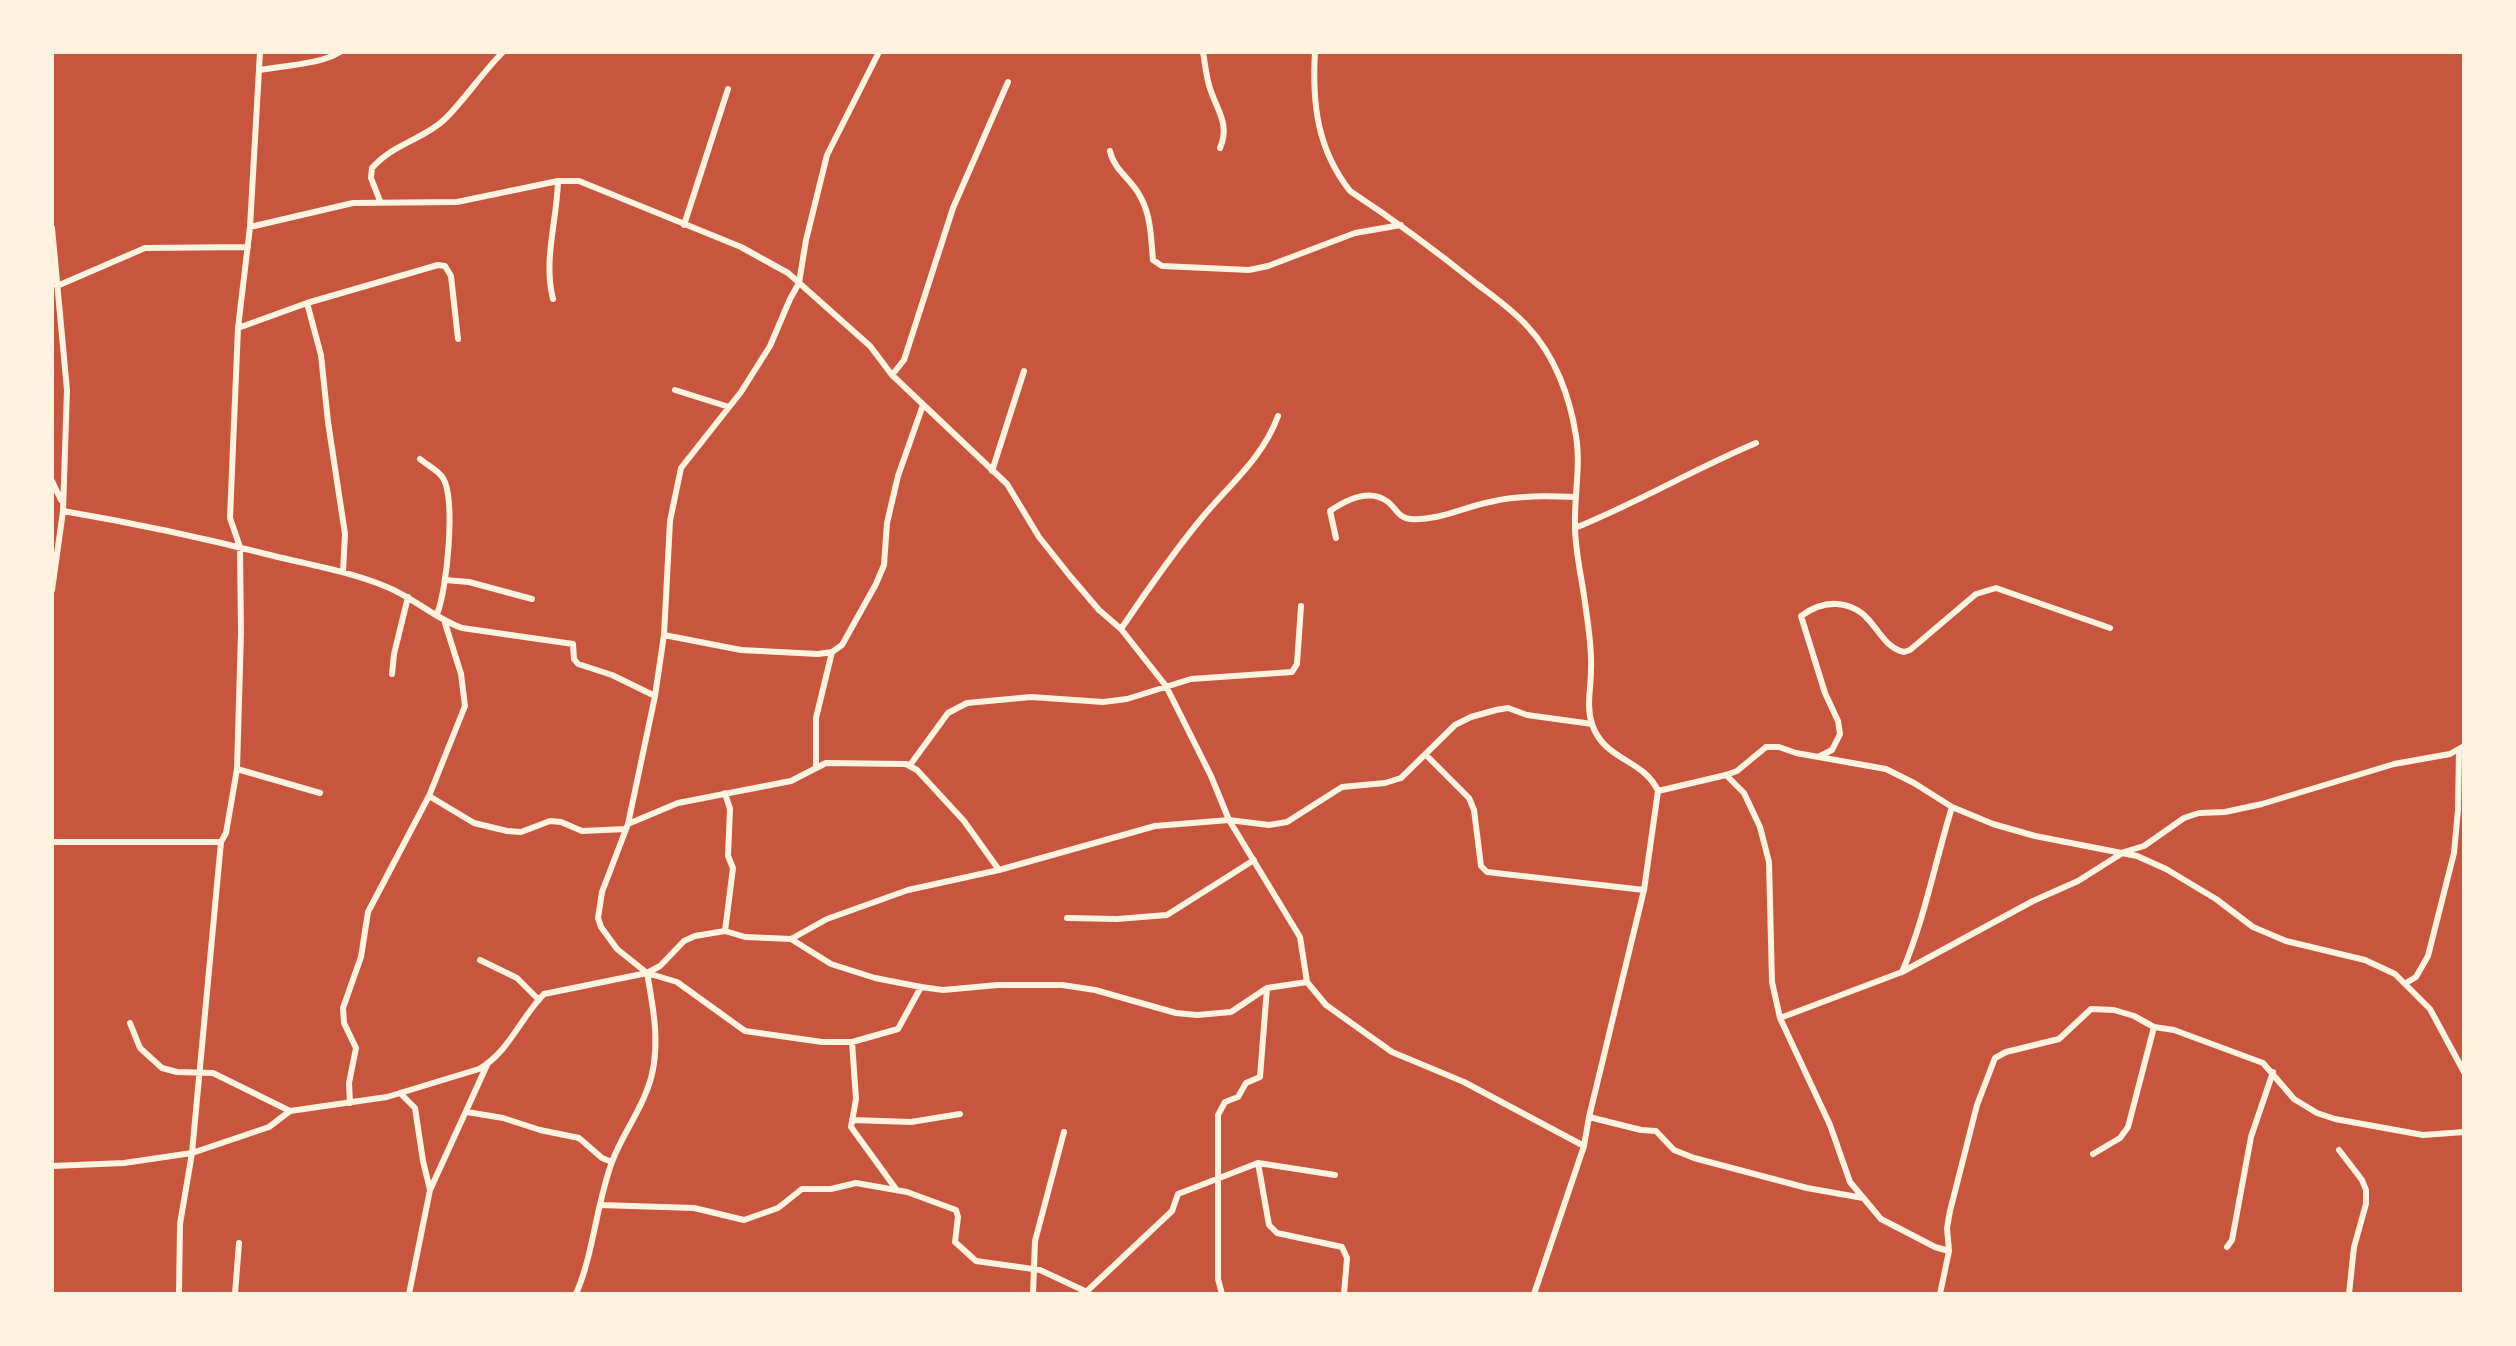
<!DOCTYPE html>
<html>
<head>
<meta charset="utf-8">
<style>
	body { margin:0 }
	#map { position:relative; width:2516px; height:1346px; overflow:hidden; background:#c8553d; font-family:"DM Sans",sans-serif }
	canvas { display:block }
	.frame { position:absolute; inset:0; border:54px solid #fff3e0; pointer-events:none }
</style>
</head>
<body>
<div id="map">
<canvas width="2516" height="1346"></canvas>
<div class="frame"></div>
</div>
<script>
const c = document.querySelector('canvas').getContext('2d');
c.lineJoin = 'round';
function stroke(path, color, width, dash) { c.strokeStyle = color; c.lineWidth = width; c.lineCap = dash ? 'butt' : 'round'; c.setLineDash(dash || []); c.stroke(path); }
stroke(new Path2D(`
	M 1203,52 C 1205,63 1206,75 1209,85 C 1215,108 1231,123 1220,148
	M 1315,52 C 1312,103 1317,149 1350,191 C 1394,220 1436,251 1477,284 C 1494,297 1513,310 1528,327 C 1555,356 1570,397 1576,436 C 1581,466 1574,496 1575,526 C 1575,554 1583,582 1586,610 C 1589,630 1592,650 1591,670 C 1591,688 1586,707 1592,724 C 1604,761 1644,759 1658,791 L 1644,890 L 1589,1117 L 1584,1146 L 1534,1294
	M 260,70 C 285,65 319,65 340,52
	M 1110,151 C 1114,171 1133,180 1141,198 C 1151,216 1151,239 1153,260 L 1162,266 L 1249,270 L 1268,266 L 1355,233 L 1401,225
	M 380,201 L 371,178 L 372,168 C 394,143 423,140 445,119 C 466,98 482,73 503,52
	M 684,225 L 728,89
	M 250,227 L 353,203 L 457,202 L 558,181 L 579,181 L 741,247 L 788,273 L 870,346 L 892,375 L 1007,484 L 1039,537 L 1070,576 L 1099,610 L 1121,629 L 1166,686 L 1211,776 L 1229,820 L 1300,937 L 1307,982 L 1326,1005 L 1392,1052 L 1464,1082 L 1584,1146
	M 52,228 L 67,390 L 63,511 L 52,590
	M 57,286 L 145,248 L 248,247
	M 553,299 C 543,260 557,221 558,181
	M 307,303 L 321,355 L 328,422 L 345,534 L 343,572
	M 238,328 L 307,303 L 438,265 L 445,266 L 451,276 L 458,339
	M 892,375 L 904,360 L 953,208 L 1008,82
	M 675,390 L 729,407
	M 420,459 C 427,465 439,471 443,478 C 456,500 447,590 437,614
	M 992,471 L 1024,371
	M 52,481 L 61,500
	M 63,511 C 134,523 204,538 274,556 C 311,565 351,572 387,587 C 414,598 436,619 462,628 L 573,644 L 574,659 L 578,664 L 612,675 L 655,696
	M 1575,528 C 1637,503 1694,469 1756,443
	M 1336,538 L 1330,511 C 1346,500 1370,488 1388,502 C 1396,508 1399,519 1411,519 C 1438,521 1464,507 1490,502 C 1518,495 1548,496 1576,497
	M 445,580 L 469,582 L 532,599
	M 1121,629 C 1146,592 1172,554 1201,519 C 1228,486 1263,458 1278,416
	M 664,635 L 741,650 L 818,654 L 832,652 L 842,645 L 876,584 L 884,565 L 887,523 L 898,476 L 923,405
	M 392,674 L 394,654 L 408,597
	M 1426,755 L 1469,798 L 1474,810 L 1481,866 L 1487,872 L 1644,890
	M 1820,756 L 1832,750 L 1840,734 L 1838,721 L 1825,693 L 1801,616 C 1812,608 1824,603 1837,604 C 1876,607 1875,645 1904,652 L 1910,650 L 1976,594 L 1996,588 L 2110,628
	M 910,765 L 948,713 L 967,703 L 1031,697 L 1103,702 L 1127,699 L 1191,679 L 1292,672 L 1297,664 L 1301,606
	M 816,767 L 816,718 L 832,652
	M 237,769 L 320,793
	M 1726,775 L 1744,793 L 1760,827 L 1769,862 L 1772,982 L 1780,1018 L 1830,1125 L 1850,1182 L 1881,1219 L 1935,1247 L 1949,1251
	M 1658,791 L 1726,775 L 1737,771 L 1766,747 L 1779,747 L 1796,753 L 1886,769 L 1914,783 L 1952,807 L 1993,824 L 2035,836 L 2137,856 L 2166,869 L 2216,899 L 2253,927 L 2286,941 L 2365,960 L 2395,974 L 2430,1009 L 2464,1072
	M 429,796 L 474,823 L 507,831 L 521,832 L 550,821 L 561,822 L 582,831 L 626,829
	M 628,824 L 678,803 L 791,781 L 826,763 L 906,764 L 917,770 L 964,821 L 999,870
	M 52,842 L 221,842
	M 1067,918 L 1117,919 L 1167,915 L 1254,860
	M 725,931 L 733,868 L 728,856 L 730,809 L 725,793
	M 791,939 L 831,964 L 875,978 L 921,987 L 943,990 L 998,985 L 1062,985 L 1095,990 L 1176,1013 L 1197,1015 L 1231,1012 L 1267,988 L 1307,982
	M 480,960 L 517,978 L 539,1000
	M 1902,972 C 1925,918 1935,862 1952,807
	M 647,973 L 677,982 L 745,1031 L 822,1042 L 852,1042 L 898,1029 L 921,987
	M 2406,983 L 2416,977 L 2428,956 L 2454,853 L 2458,810 L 2459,749
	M 1780,1018 L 1902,972 L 2033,901 L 2078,881 L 2124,852 L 2144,846 L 2184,818 L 2199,813 L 2225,812 L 2262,804 L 2394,764 L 2450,754 L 2464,746
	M 130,1023 L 140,1048 L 162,1068 L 177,1072 L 213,1073 L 290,1111
	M 852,1042 L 856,1099 L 851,1127 L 896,1189
	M 400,1093 L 415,1108 L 423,1161 L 430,1190
	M 350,1103 L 349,1083 L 356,1048 L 344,1023 L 343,1008 L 361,957 L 368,912 L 429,796 L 465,706 L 461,674 L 445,623
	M 467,1112 L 503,1118 L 540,1130 L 579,1138 L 602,1158 L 612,1162
	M 1589,1117 L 1641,1130 L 1656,1131 L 1674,1150 L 1694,1158 L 1807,1188 L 1863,1198
	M 852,1120 L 911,1122 L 960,1114
	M 2339,1150 L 2362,1180 L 2366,1190 L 2366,1204 L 2354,1247 L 2349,1294
	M 2093,1154 L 2120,1138 L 2128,1127 L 2154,1027
	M 1258,1163 L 1335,1175
	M 52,1166 L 124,1163 L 192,1153 L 269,1127 L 290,1111 L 387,1097 L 479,1069 C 509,1052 521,1017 544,994 L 647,973 L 660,966 L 684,941 L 695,936 L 725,931 L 745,937 L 791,939 L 827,919 L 908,890 L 999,870 L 1155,826 L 1229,820 L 1269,825 L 1287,822 L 1342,787 L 1385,783 L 1401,778 L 1455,725 L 1471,717 L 1496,710 L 1508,708 L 1527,715 L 1592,724
	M 600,1205 L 694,1208 L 744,1220 L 778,1208 L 802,1189 L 831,1189 L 856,1183 L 907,1192 L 956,1210 L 958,1217 L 955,1242 L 976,1261 L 1040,1270 L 1087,1292
	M 2227,1247 L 2232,1240 L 2251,1137 L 2273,1072
	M 1085,1293 L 1172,1211 L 1178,1194 L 1258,1163 L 1269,1225 L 1277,1233 L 1342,1247 L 1347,1258 L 1344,1294
	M 179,1294 L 180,1224 L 192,1153 L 221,842 L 226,833 L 237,769 L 241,633 L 240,547 L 230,518 L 238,328 L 250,227 L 260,52
	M 235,1294 L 239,1243
	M 409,1294 L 430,1190 L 487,1065
	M 576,1294 C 594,1252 596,1205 612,1162 C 621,1137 638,1115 647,1090 C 662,1053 654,1011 647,973 L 617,949 L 601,927 L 598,918 L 602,892 L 628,824 L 655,696 L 664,635 L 670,521 L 681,468 L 741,392 L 770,346 L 790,299 L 799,283 L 806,240 L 827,155 L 879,52
	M 1033,1294 L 1035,1241 L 1064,1132
	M 1222,1294 L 1218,1279 L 1218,1115 L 1225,1102 L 1238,1097 L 1246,1083 L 1260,1077 L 1267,988
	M 1940,1294 L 1949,1251 L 1947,1228 L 1950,1211 L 1977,1105 L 1995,1058 L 2006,1052 L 2059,1039 L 2091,1009 L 2114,1010 L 2134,1016 L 2154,1027 L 2174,1030 L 2263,1063 L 2294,1099 L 2317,1113 L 2335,1119 L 2423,1135 L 2464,1132`), '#fff3e0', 6);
</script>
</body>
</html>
